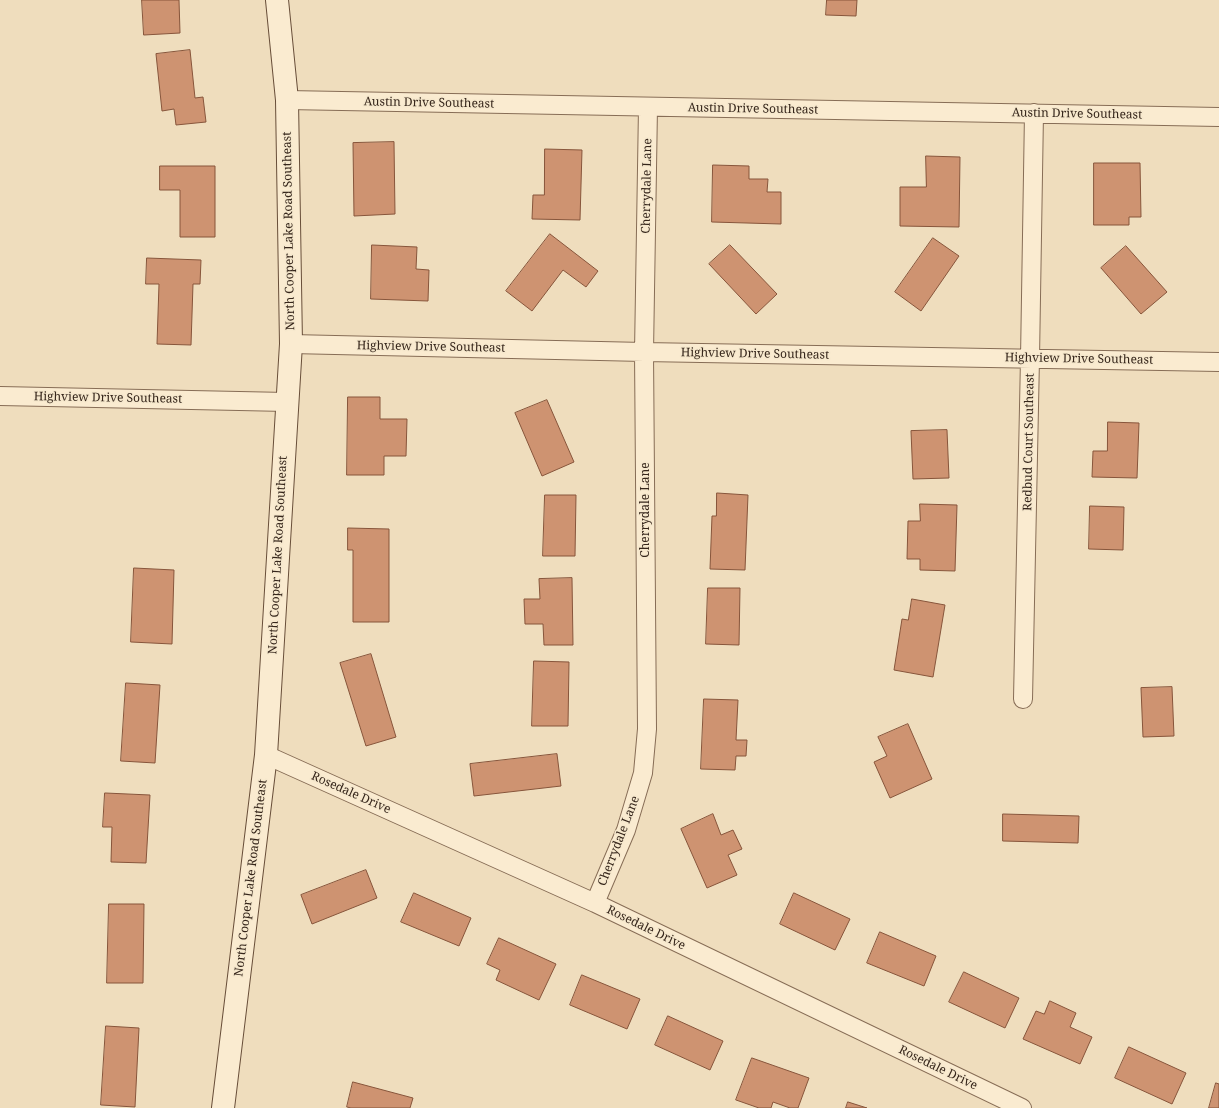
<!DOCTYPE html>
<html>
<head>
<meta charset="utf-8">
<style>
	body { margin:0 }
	canvas { display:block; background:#efddbd }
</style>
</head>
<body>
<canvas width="1219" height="1108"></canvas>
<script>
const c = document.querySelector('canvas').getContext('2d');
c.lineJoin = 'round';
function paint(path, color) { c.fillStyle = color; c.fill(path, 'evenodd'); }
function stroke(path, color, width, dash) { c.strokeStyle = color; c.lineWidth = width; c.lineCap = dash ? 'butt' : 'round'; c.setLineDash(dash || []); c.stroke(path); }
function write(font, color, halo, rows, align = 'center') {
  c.font = font + ' "Noto Serif",serif'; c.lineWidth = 3; c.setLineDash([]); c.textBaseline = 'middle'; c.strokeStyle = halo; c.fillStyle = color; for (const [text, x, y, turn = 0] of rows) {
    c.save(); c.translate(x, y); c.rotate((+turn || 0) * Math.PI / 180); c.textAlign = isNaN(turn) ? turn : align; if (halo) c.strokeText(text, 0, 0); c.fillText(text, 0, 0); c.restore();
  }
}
const building = new Path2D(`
	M 142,0 L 179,0 L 180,33 L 144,35 Z
	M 827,0 L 857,0 L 856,16 L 826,15 Z
	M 190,50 L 195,98 L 203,97 L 206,122 L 176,125 L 174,109 L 162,111 L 156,54 Z
	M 394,142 L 395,214 L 354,216 L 353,143 Z
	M 545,149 L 582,150 L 580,220 L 532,219 L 533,195 L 544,195 Z
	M 926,156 L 960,157 L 959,227 L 900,226 L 900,187 L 926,187 Z
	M 1094,163 L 1140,163 L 1141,217 L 1129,217 L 1129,225 L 1094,225 Z
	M 713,165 L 749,166 L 749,179 L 768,179 L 767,192 L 781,192 L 781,224 L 712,222 Z
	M 160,166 L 215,166 L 215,237 L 180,237 L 180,190 L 160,190 Z
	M 550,234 L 598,271 L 586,287 L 563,270 L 532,311 L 506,291 Z
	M 933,238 L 959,256 L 921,311 L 895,292 Z
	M 372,245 L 417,247 L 416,269 L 429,270 L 428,301 L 371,299 Z
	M 730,245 L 777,294 L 756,314 L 709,264 Z
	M 1126,246 L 1167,292 L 1141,314 L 1101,268 Z
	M 147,258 L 201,260 L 200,284 L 193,284 L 191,345 L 157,344 L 159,284 L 146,284 Z
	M 348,397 L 380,397 L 380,419 L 407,419 L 406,456 L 384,456 L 384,475 L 347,475 Z
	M 547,400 L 574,462 L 542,476 L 515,413 Z
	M 1108,422 L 1139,423 L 1137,478 L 1092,477 L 1093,451 L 1107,451 Z
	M 947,430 L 949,478 L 913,479 L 911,431 Z
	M 717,493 L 748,495 L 745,570 L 710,569 L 712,516 L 716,516 Z
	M 545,495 L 576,495 L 575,556 L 543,556 Z
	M 920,504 L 957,505 L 955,571 L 920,570 L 920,559 L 907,559 L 908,521 L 920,521 Z
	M 1090,506 L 1124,507 L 1123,550 L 1089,549 Z
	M 348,528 L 389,529 L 389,622 L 353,622 L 353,550 L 348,550 Z
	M 134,568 L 174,570 L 172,644 L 131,642 Z
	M 572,578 L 573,645 L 544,645 L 543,624 L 525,624 L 524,599 L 540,599 L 539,579 Z
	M 708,588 L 740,588 L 739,645 L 706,644 Z
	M 912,599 L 945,605 L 933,677 L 894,670 L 902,619 L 908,620 Z
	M 371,654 L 396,737 L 366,746 L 340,663 Z
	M 534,661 L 569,662 L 568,726 L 532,726 Z
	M 126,683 L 160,685 L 155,763 L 121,761 Z
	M 1172,687 L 1174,736 L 1143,737 L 1141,688 Z
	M 704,699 L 738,700 L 736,740 L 747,740 L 746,756 L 736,756 L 735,770 L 701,769 Z
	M 908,724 L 932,779 L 890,798 L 874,762 L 887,756 L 878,737 Z
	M 557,754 L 561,786 L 474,796 L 470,764 Z
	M 105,793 L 150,795 L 146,863 L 111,862 L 112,827 L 103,827 Z
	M 713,814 L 721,835 L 733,830 L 742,849 L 728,855 L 737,875 L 707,888 L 681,829 Z
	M 1003,814 L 1079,816 L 1078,843 L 1003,841 Z
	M 366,870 L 377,898 L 312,924 L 301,895 Z
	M 414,893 L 471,918 L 459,946 L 401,922 Z
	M 794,893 L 850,919 L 835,950 L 780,924 Z
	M 109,904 L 144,904 L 143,983 L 107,983 Z
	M 880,932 L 936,956 L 924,986 L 867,963 Z
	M 499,938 L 556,964 L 539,1000 L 496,980 L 500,970 L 487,964 Z
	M 964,972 L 1019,998 L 1005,1028 L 949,1002 Z
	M 582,975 L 640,999 L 627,1029 L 570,1005 Z
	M 1050,1001 L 1076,1013 L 1070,1027 L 1092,1037 L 1080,1064 L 1023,1039 L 1036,1011 L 1044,1014 Z
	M 668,1016 L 723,1041 L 710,1070 L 655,1045 Z
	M 106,1026 L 139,1028 L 135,1107 L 101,1105 Z
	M 1129,1047 L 1186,1073 L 1172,1104 L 1115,1078 Z
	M 752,1058 L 809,1078 L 798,1108 L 790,1108 L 773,1102 L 771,1108 L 759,1108 L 736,1100 Z
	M 353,1082 L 413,1098 L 410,1108 L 351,1108 L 347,1107 Z
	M 1216,1083 L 1219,1084 L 1219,1108 L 1209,1108 Z
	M 848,1102 L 867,1108 L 846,1108 Z`);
paint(building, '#ce9371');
stroke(building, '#87553b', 1);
const street = new Path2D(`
	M 287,100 L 1219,117
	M 291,344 L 644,352 L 1219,362
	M 0,396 L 287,402
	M 1023,699 L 1030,358 L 1034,113
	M 266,755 L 595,903 L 1022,1108
	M 595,903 L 626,830 L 643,773 L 647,729 L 644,352 L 648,107`);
const secondary = new Path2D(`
	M 223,1108 L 266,755 L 291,344 L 287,100 L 277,0`);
stroke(street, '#876d56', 20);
stroke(secondary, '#684e39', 24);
stroke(street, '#faebd0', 18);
stroke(secondary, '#faebd0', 22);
write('12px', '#36261b', '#f6e8cd', [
	["Austin Drive Southeast",429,103,1],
	["Austin Drive Southeast",753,109,1],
	["Austin Drive Southeast",1077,114,1],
	["Cherrydale Lane",647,186,-89],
	["North Cooper Lake Road Southeast",289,231,-91],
	["Highview Drive Southeast",431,347,1],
	["Highview Drive Southeast",755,354,1],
	["Highview Drive Southeast",1079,359,1],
	["Highview Drive Southeast",108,398,1],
	["Redbud Court Southeast",1029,442,-89],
	["Cherrydale Lane",646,510,-90],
	["North Cooper Lake Road Southeast",278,555,-87],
	["Rosedale Drive",351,793,24],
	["Cherrydale Lane",619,841,-69],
	["North Cooper Lake Road Southeast",251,878,-83],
	["Rosedale Drive",646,928,26],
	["Rosedale Drive",938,1068,26]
]);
</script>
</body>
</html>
